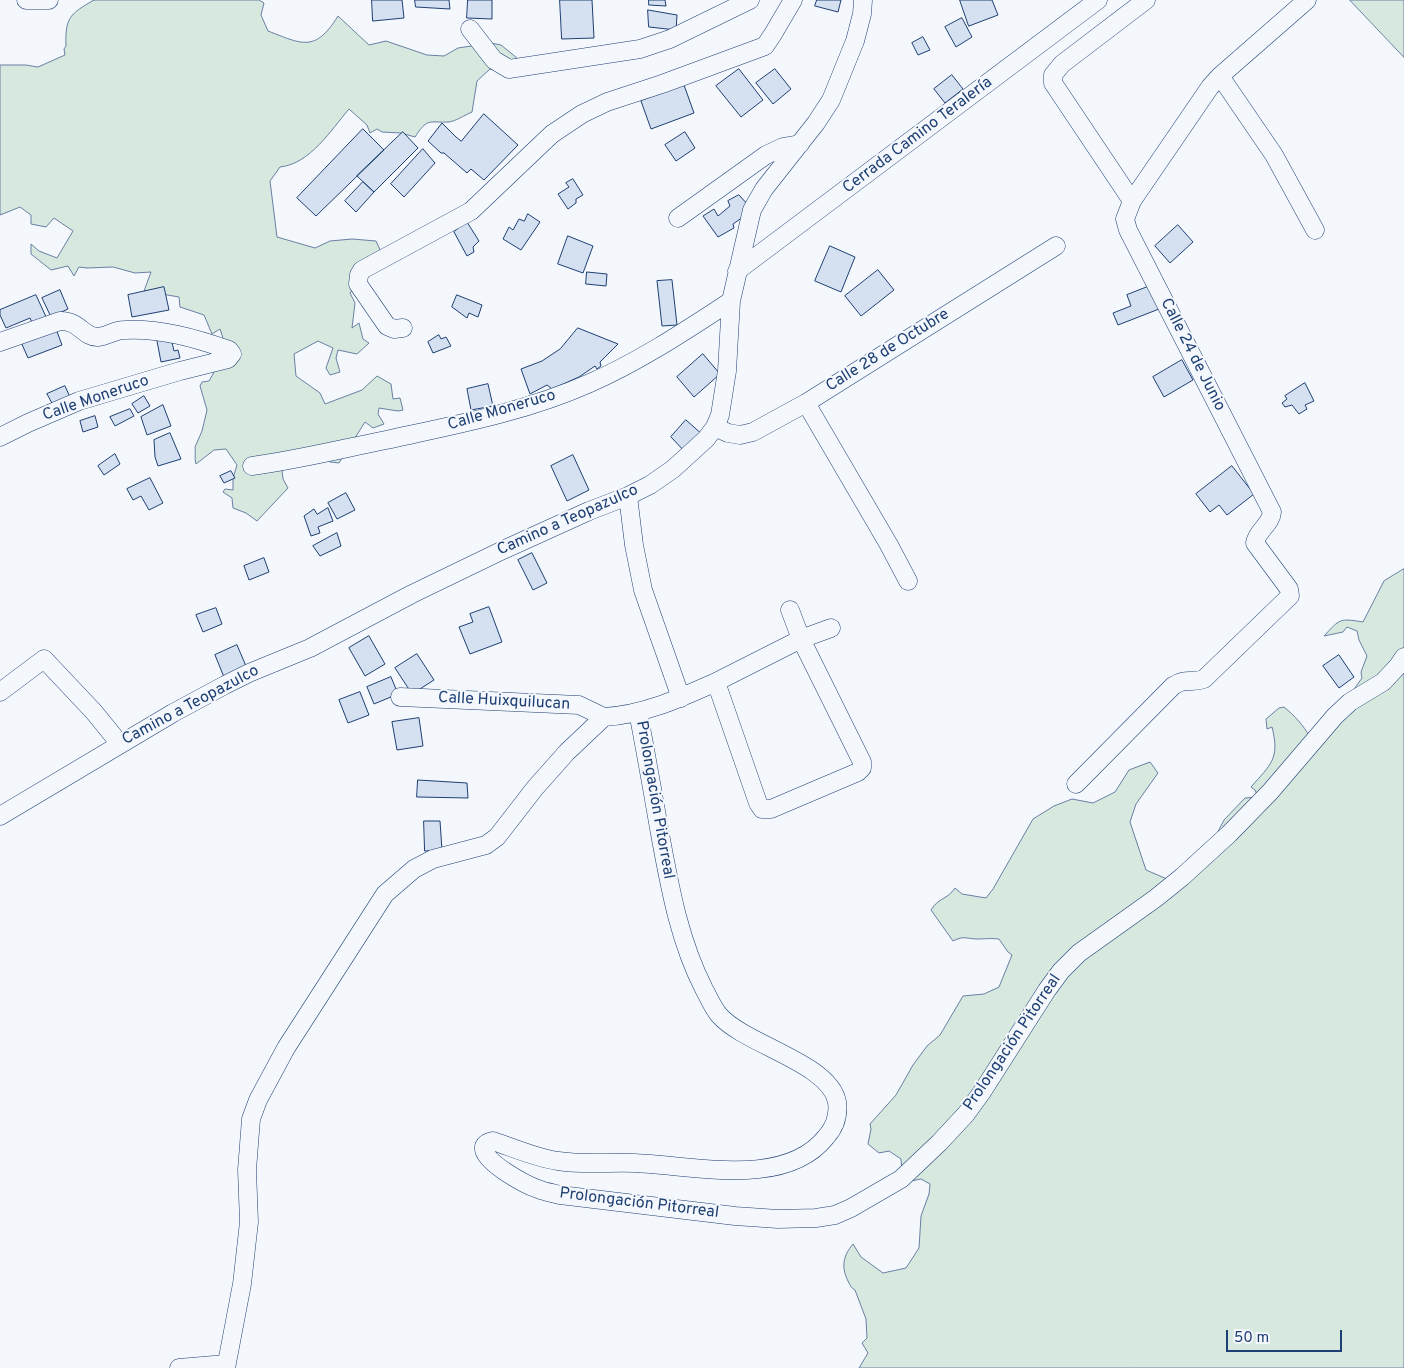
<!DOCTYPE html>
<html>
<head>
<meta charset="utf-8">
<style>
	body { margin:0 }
	#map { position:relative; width:1404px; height:1368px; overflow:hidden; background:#f4f7fb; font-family:Overpass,sans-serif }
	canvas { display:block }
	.scale { position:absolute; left:1226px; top:1330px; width:116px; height:22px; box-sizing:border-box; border:2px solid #1d3f73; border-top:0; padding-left:6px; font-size:15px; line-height:18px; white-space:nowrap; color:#1d3f73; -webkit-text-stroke:4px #f4f7fb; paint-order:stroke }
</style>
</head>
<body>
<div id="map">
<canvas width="1404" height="1368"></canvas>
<div class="scale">50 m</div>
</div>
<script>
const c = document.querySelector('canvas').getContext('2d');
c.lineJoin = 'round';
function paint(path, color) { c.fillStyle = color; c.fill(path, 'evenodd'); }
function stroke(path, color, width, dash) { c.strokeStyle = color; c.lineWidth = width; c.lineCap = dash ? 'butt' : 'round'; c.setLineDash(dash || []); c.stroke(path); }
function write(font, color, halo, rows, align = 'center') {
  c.font = font + ' Overpass,sans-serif'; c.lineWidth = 4; c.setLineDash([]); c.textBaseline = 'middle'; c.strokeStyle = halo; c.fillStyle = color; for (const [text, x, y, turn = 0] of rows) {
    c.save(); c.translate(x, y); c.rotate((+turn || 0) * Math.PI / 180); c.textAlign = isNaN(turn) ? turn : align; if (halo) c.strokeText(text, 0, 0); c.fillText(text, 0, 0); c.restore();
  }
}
const green = new Path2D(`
	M 94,0 L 259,0 L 264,3 L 261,15 L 268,31 C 302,44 315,53 338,16 L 369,45 L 386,41 L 427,55 L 444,56 L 458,48 L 491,43 L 501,45 L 517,58 L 511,74 L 490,69 L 477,81 L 472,112 C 465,115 456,121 449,122 C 429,123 428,117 415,137 L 401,133 L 382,132 L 377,129 L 370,133 L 367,125 L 349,109 C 331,130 310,164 280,167 L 270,181 L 277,237 L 315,248 L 330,241 L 352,239 L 376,241 L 382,254 L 350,293 L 355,303 L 352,328 L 359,323 L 363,339 L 369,343 L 357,354 L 338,350 L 336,358 L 340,372 L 330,375 L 326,368 L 333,348 L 318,341 L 294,354 L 296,376 L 320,393 L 325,404 L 362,390 L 377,376 L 391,384 L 393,399 L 400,398 L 403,410 L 398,411 L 379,408 L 378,414 L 384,424 L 373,428 L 365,422 L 339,463 L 330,462 L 320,453 L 282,470 L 283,479 L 288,488 L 257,521 L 246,513 L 233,508 L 232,498 L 223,492 L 225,489 L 233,490 L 233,478 L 237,465 L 226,449 L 214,450 L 196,464 C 194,458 196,453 195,447 L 202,431 L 207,410 L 200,386 L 202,382 L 209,381 L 217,367 L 228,353 L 220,329 L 212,334 L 204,315 L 180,307 L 179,297 L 144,291 L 151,272 L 135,273 L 113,267 L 87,268 L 79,267 L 74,276 L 68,266 L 51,270 L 31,254 L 31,244 L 39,251 L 57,258 L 73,231 L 54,218 L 46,227 L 31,224 L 31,215 L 20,207 L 0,215 L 0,65 L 26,65 L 38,67 L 65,55 L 64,49 L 66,46 C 65,17 70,14 94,0 Z
	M 1350,0 L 1404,0 L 1404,57 Z
	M 1404,569 L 1404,1368 L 859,1368 L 868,1353 L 862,1343 L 867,1338 L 866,1319 L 855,1290 C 851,1288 850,1285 848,1281 C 841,1267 843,1256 853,1244 L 861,1257 L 883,1273 L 906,1268 L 919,1248 L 921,1216 L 929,1194 L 930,1184 L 921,1179 L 911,1181 L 902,1172 L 901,1159 L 889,1151 L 879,1153 L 868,1144 L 871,1129 L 870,1124 L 896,1095 L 913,1065 L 927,1046 L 940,1035 L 963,996 L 984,994 L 999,987 L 1012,955 L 1008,952 L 999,939 C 990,938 985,939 978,939 C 966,939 965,935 953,941 L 931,910 C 939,897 947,900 955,888 L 962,894 L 986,898 L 993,889 L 1033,819 L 1054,806 L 1072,799 L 1093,803 L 1115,792 L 1129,770 L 1150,762 L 1158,773 L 1136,804 L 1130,822 L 1146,870 L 1167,879 L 1209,849 L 1224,820 L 1245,798 L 1258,797 L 1255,790 L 1251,787 C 1271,764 1280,759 1272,727 L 1267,729 L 1266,719 L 1279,708 L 1284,707 C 1295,716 1303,725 1310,737 L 1352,692 L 1362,678 L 1361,672 L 1367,656 L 1359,640 L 1357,631 L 1347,627 L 1343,632 L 1324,636 C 1340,619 1339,618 1363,622 L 1384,581 Z`);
paint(green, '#d7e8df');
stroke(green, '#687fa3', 1);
const building = new Path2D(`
	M 372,0 L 402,0 L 404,18 L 373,21 Z
	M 415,0 L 449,0 L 450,9 L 416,7 Z
	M 468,0 L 492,0 L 492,19 L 467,18 Z
	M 560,0 L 592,0 L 594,38 L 562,39 Z
	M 649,0 L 665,0 L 666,6 L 649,5 Z
	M 817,0 L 841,0 L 838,12 L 815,6 Z
	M 960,0 L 992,0 L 998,15 L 969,26 Z
	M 648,10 L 677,15 L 676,30 L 649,27 Z
	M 962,18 L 972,37 L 956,47 L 945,27 Z
	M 923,37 L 930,50 L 918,55 L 912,43 Z
	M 739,69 L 763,100 L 741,117 L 716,86 Z
	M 775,69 L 791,89 L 773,104 L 756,83 Z
	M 952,75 L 963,89 L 945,103 L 934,89 Z
	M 684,85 L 694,113 L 651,129 L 641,101 Z
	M 484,114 L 518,145 L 484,180 L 471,169 L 467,173 L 444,153 L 441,153 L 428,141 L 442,123 L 456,137 L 461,141 Z
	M 363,129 L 384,150 L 316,216 L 297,198 Z
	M 403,132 L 418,148 L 374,192 L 357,176 Z
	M 685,132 L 695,148 L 676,161 L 665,145 Z
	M 423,149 L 435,163 L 404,197 L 391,184 Z
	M 573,179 L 583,195 L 576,199 L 576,203 L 568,209 L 558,194 L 569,187 L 566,183 Z
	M 363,182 L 374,192 L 356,212 L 345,201 Z
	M 739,195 L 749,206 L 743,217 L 733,224 L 734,228 L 718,237 L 703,216 L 714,209 L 718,216 L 730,206 L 728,201 Z
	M 528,214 L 540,222 L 521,250 L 503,239 L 509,227 L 513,230 L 519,219 L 524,221 Z
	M 467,222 L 479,241 L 473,247 L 474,252 L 467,256 L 454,232 Z
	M 1178,225 L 1193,242 L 1170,263 L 1155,246 Z
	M 568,236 L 593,246 L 583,273 L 558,264 Z
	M 830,246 L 855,257 L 841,292 L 815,281 Z
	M 878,270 L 894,290 L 861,316 L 845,296 Z
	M 587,272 L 607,274 L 606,286 L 586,284 Z
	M 672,280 L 677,325 L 662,326 L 657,281 Z
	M 1150,286 L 1159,309 L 1118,325 L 1113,313 L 1131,306 L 1127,295 Z
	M 164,287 L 169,310 L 132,317 L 128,295 Z
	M 60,290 L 68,309 L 51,317 L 42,298 Z
	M 36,295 L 47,319 L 33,325 L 30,318 L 6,328 L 0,315 L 0,310 Z
	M 457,295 L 482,305 L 478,317 L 469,313 L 467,318 L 452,307 Z
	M 578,328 L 618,344 L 600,362 L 601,366 L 597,369 L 595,366 L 579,377 L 552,389 L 547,385 L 530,394 L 521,369 L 542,361 L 560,349 Z
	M 56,329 L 62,345 L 28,358 L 21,342 Z
	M 439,335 L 441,339 L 446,337 L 451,346 L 433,353 L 428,342 Z
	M 171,338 L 174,351 L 178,350 L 180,358 L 161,362 L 157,341 Z
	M 703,354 L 720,374 L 694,397 L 677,377 Z
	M 1182,360 L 1193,380 L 1164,397 L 1153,377 Z
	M 1305,383 L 1314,401 L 1305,405 L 1307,409 L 1299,414 L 1292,405 L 1285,407 L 1282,403 L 1287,399 L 1285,396 Z
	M 488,384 L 493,406 L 471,410 L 467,389 Z
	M 65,386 L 70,397 L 53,405 L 47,394 Z
	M 144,396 L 150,406 L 138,413 L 132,404 Z
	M 163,405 L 171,426 L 147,435 L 141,417 Z
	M 130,409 L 134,416 L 115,426 L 110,417 Z
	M 95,416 L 98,427 L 83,432 L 80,421 Z
	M 686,420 L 704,436 L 686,453 L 671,437 Z
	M 170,433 L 181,459 L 158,466 L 155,457 L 154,440 Z
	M 115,454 L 120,464 L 104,475 L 98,466 Z
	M 573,455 L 589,490 L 567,501 L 551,466 Z
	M 1232,466 L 1254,494 L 1227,515 L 1219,505 L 1210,512 L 1196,494 Z
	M 231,471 L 235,478 L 224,483 L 220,476 Z
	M 150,478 L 163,503 L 149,510 L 141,496 L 133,500 L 127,489 Z
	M 346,493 L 355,510 L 337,519 L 328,503 Z
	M 328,508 L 333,521 L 318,527 L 320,533 L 311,536 L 304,516 L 314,509 L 317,514 Z
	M 337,533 L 341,546 L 320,556 L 313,546 Z
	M 532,553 L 547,583 L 533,590 L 518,560 Z
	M 264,558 L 269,572 L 249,580 L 244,566 Z
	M 489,607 L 502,642 L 470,654 L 459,627 L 473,622 L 470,614 Z
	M 216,608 L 222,624 L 203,632 L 196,615 Z
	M 369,636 L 385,664 L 365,676 L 349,648 Z
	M 237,645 L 249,673 L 226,682 L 215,655 Z
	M 417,654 L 434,680 L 412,694 L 395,668 Z
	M 1339,655 L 1354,677 L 1339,688 L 1323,666 Z
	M 391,677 L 398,694 L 374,704 L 367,687 Z
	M 360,692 L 369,715 L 348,723 L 339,700 Z
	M 419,718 L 423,746 L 397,750 L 392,722 Z
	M 418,780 L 467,783 L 468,798 L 417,797 Z
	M 424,821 L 440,821 L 442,850 L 425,851 Z`);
paint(building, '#d5e0f0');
stroke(building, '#1d3f73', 1);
const minor = new Path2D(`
	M 26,0 L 49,0
	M 470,29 L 494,60 L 509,69 L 640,49 L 670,39 L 750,0
	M 1220,76 L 1274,155 L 1315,230
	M 1132,201 L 1053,83 L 1053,75 L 1062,64 L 1146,0
	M 678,218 L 766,155 L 783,147 L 800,144
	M 737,271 L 1098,0
	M 403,328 L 394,329 L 387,326 L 358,284 L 359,275 L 362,270 L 471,211 L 552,134 L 582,114 L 607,102 L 662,84 L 765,46 L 773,34 L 793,0
	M 0,342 L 60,321 C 79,320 84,338 98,337 C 107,336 115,330 124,330 C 160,328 195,338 229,350 L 232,354 L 228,359 L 180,371 L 79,401 L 28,423 L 0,437
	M 806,403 L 889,545 L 908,581
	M 715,427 L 728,433 L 740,435 L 753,432 L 806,403 L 1056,246
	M 252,466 C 297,460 341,449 386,440 C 455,425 525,412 590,383 C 640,361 685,331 731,301
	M 628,496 L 634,545 L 643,590 L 681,698
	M 716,682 L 801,639 L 831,628
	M 0,692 L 44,659 L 94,712 L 120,744
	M 400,697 L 579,705 L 604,717
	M 638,712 C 646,753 653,794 660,834 C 670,888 679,940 704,989 C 709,998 713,1008 719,1015 C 745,1045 830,1063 837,1102 C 839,1116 835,1127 826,1137 C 785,1189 692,1165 635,1163 C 610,1162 583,1165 558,1161 C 536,1158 514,1148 493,1141 C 489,1142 485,1143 484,1147 C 481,1161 526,1185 538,1189 C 545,1192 553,1193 560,1195 L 735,1216 L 778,1219 L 816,1218 L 835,1215 L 851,1208 L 901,1179 L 939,1143 L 966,1114 L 982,1092 L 1047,990 L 1061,971 L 1079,953 L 1156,898 L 1182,877 L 1229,834 L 1270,792 L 1335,716 L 1350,702 L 1383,682 L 1398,666 L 1404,657
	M 1076,784 L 1173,686 C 1187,677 1191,684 1204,679 L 1290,596 L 1289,589 L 1255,543 C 1257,530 1271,525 1272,512 L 1128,230 L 1125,219 L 1132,201 L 1210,87 L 1220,76 L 1307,0
	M 0,816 L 173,713 L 225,685 L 249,673 L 310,648 L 412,594 L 503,550 L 589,511 L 628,496 L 650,485 L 673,469 L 706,439 L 715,427 L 720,415 L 727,371 L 731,301 L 752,210 L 764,189 L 816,123 L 831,100 L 855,41 L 862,14 L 863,0
	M 179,1368 L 226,1364
	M 226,1368 L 242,1284 L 249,1222 L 247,1170 L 251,1119 L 258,1100 L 286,1048 L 385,894 L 414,869 L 433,859 L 486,845 L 497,837 L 535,788 L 567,752 L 604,717 C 644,715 680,698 716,682 L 758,803 L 762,809 L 771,809 L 858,772 L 862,768 L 862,762 L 801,639 L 790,610`);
stroke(minor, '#1d3f73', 19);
stroke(minor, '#f4f7fb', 18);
write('16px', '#1d3f73', '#f4f7fb', [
	["Cerrada Camino Teralería",918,136,-37],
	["Calle 28 de Octubre",888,351,-32],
	["Calle 24 de Junio",1192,355,63],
	["Calle Moneruco",96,399,-19],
	["Calle Moneruco",502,411,-16],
	["Camino a Teopazulco",568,521,-24],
	["Calle Huixquilucan",504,702,3],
	["Camino a Teopazulco",191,706,-28],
	["Prolongación Pitorreal",654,800,80],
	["Prolongación Pitorreal",1013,1043,-56],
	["Prolongación Pitorreal",639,1204,7]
]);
</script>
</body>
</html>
